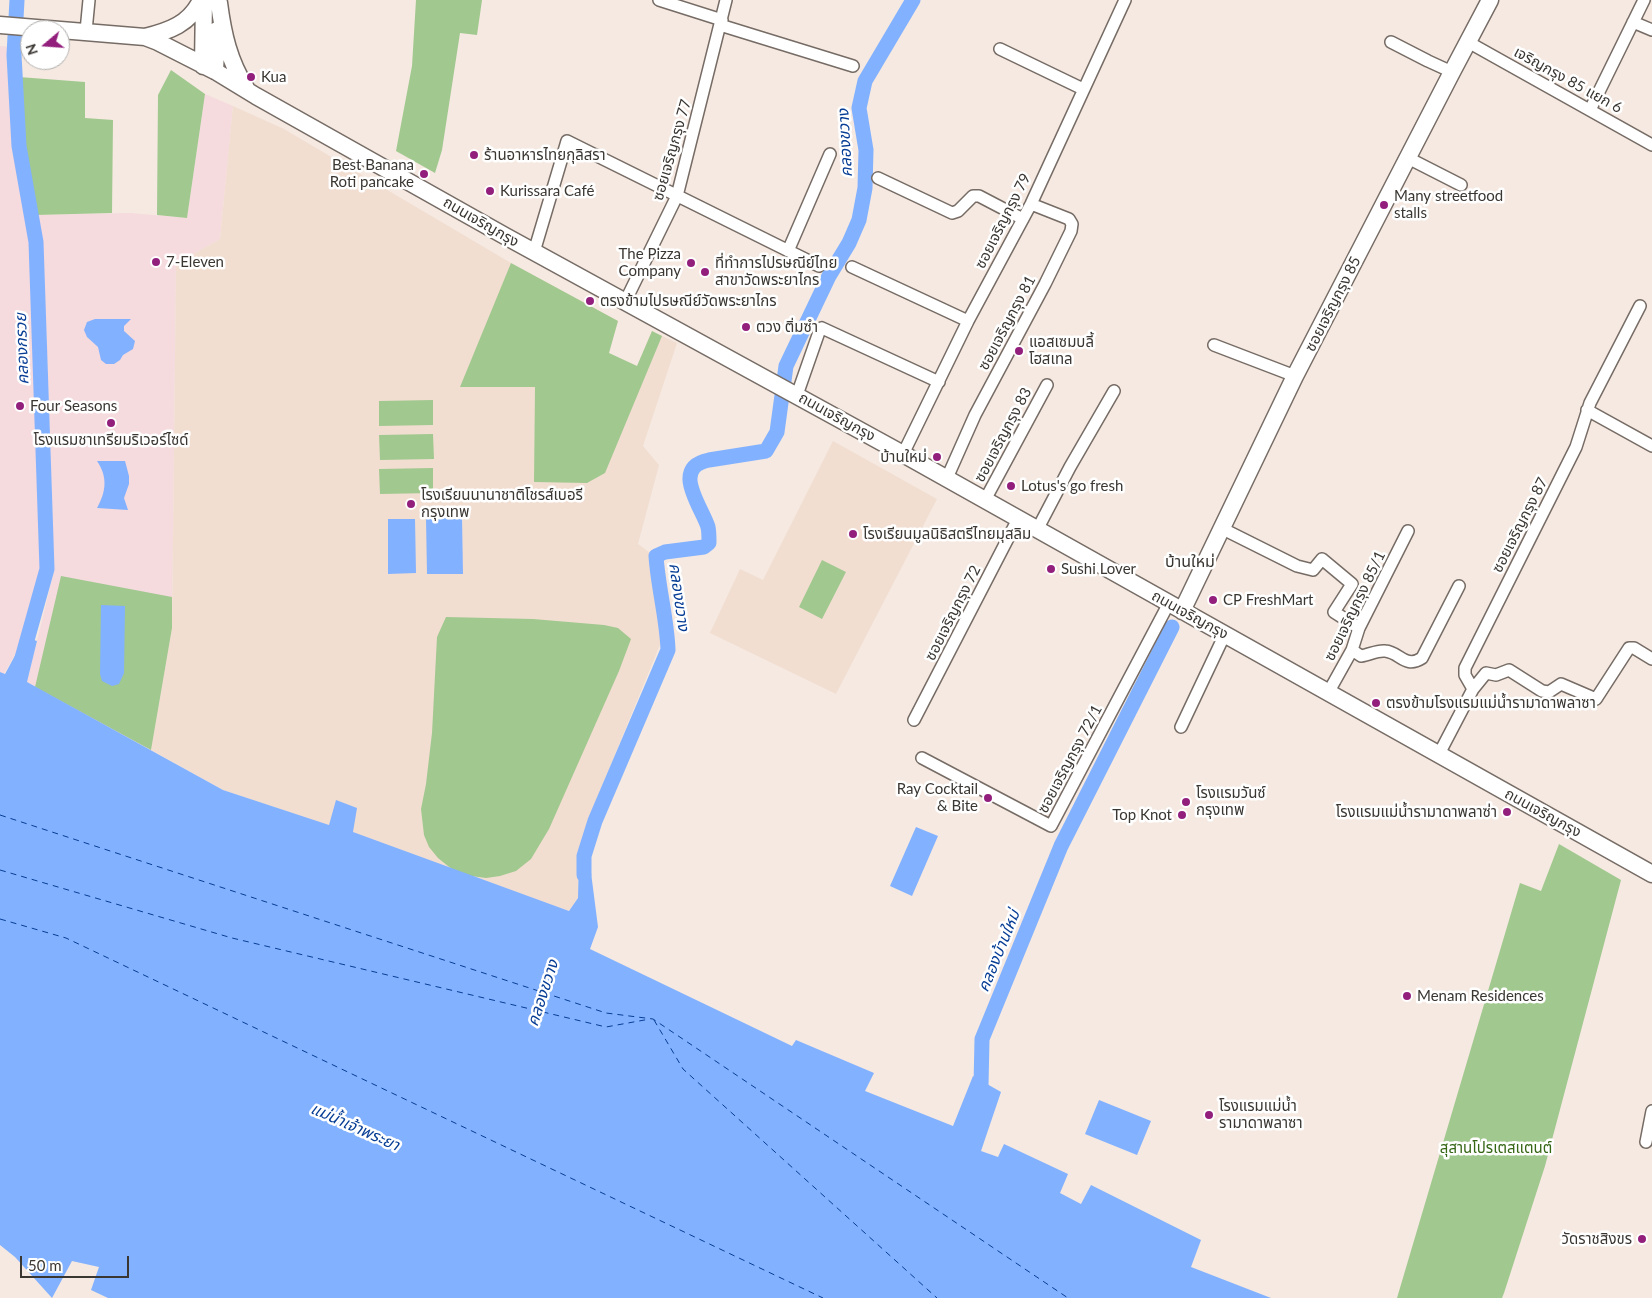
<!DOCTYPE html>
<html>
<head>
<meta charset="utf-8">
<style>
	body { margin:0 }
	#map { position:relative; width:1652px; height:1298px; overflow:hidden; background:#f5e9e1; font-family:Lato,sans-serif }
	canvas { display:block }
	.north { position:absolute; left:20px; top:20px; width:50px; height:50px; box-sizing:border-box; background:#fff; border:1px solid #b0afad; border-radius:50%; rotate:252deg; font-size:14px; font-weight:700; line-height:20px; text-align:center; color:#3a3632 }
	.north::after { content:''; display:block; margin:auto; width:18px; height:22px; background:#931f7d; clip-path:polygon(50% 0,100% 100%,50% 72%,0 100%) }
	.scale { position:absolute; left:20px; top:1256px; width:109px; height:22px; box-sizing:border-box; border:2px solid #3a3632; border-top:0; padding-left:6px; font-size:15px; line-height:18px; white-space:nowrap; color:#3a3632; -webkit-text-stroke:4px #fff; paint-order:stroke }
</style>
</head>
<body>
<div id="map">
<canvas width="1652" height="1298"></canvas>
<div class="north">N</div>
<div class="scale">50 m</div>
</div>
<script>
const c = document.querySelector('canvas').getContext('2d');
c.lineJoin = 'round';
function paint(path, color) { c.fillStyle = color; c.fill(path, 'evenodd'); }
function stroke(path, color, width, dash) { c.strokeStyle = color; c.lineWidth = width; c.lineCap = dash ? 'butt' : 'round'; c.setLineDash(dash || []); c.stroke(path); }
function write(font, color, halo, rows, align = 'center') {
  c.font = font + ' Lato,"Noto Sans Thai",sans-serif'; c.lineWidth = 5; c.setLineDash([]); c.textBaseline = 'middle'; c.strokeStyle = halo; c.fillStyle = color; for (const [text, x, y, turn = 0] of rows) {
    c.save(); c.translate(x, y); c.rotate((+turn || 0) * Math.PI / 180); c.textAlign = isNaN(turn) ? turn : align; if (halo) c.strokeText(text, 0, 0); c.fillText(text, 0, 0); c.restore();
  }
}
paint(new Path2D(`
	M 0,46 L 12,47 L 17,147 L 33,243 L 45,568 L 25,637 L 4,674 L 0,672 Z
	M 205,94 L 233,106 L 220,239 L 176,264 L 172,628 L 151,750 L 27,682 L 54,571 L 46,321 L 36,215 L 130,213 L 187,218 Z`), '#f5dade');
paint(new Path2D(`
	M 233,106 L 284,129 L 511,263 L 618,321 L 608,353 L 637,366 L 652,331 L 677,343 L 643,446 L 659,465 L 638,544 L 649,552 L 662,640 L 591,813 L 579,855 L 578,898 L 569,911 L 330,826 L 223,790 L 151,750 L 172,628 L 176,264 L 220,239 Z
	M 833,441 L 937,499 L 836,694 L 710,633 L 740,569 L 763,580 Z`), '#f1ded1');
paint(new Path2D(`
	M 416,0 L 482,0 L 477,35 L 460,33 L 442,150 L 435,173 L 396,151 L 412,66 Z
	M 171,70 L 205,94 L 187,218 L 157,215 L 158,95 Z
	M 19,77 L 85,82 L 85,118 L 113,120 L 112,213 L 36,215 L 23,145 Z
	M 511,263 L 618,321 L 609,353 L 637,366 L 652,331 L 662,336 L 605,473 L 587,483 L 534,482 L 535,387 L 460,387 Z
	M 433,400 L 433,425 L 379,426 L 379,401 Z
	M 433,434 L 434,459 L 380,460 L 379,435 Z
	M 433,468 L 433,493 L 380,494 L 379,469 Z
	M 822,560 L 846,572 L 822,619 L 799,607 Z
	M 61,576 L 172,597 L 172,628 L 151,750 L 35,687 Z
	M 446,617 L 533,619 L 604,625 L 618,628 L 631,639 L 619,671 L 549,829 L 531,859 L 516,871 L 500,876 L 486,878 L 471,876 L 453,870 L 438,858 L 429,847 L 424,835 L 421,809 L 426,784 L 432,733 L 437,637 Z
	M 1559,844 L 1621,880 L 1545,1166 L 1504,1293 L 1502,1298 L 1397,1298 L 1520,883 L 1541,891 Z`), '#a1c88f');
paint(new Path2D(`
	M 95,319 L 131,319 L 124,326 L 124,331 L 135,341 L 133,349 L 123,355 L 120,360 L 114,364 L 106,364 L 101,360 L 98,347 L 87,337 L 84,330 L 87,322 Z
	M 97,461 L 125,461 L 129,476 L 129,484 L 124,498 L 128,510 L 97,508 C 106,492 108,477 97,461 Z
	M 462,517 L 463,574 L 427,574 L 426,518 Z
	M 388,519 L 415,519 L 416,573 L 388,574 Z
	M 101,605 L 125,606 L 124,673 L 119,684 L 112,686 L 102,681 L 100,674 Z
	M 25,637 L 37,641 L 27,682 L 223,790 L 329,825 L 336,800 L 357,808 L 353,832 L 569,911 L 578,898 L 579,855 L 589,857 L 598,927 L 590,949 L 792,1046 L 796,1040 L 874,1073 L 865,1091 L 953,1126 L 973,1076 L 1001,1092 L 981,1151 L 998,1157 L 1004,1144 L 1068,1174 L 1060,1193 L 1081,1204 L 1091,1185 L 1201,1240 L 1191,1267 L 1271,1298 L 108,1298 L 91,1290 L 99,1267 L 72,1261 L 52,1298 L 15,1257 L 0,1245 L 0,672 L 5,674 Z
	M 916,827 L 938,836 L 912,896 L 890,886 Z
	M 1099,1100 L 1151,1121 L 1137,1155 L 1085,1134 Z`), '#82b1ff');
stroke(new Path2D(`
	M 17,0 L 14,55 L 19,146 L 36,242 L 47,569 L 22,658
	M 584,875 L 584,856 L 595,821 L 668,650 C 667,619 658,587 656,556 L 665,552 L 704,547 L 709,543 C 709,538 709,531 708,527 C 702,507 670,468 709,460 L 766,451 L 777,432 L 786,366 L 829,276 L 849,243 L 859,220 L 865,188 L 866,150 L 859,108 L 865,81 L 913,0
	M 975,1100 L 981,1086 L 982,1039 L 1061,846 L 1172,627`), '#82b1ff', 15);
stroke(new Path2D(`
	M 0,815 L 606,1013 L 653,1019 L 1068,1298
	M 0,870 L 232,938 L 606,1027 L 650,1019
	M 0,919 L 66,938 L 823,1298
	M 654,1020 L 683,1069 L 937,1298`), '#073d95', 1, [6, 5]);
const street = new Path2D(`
	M 659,0 L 722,20
	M 1633,22 L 1652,30
	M 720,25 L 853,66
	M 86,31 L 89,0
	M 1391,42 L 1428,61 L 1452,72
	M 1468,42 L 1652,145
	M 1000,49 L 1083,89
	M 1590,110 L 1644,0
	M 1408,158 L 1461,185
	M 878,178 L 952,213 L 958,211 L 973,196 L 979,196 L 1023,219
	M 788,251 L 830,154
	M 534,252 L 567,141 L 819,266
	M 852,267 L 968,321
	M 625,302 L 677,196 L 726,0
	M 1214,345 L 1295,376
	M 797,395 L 819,332 L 822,328 L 939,382
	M 1587,410 L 1652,446
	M 903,454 L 968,321 L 1031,204 L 1125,0
	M 947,478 L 975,415 L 1045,284 L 1071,231 L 1072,224 L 1069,219 L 1031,204
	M 985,500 L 1047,385
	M 1221,528 L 1297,566 L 1313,570 L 1322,559 L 1352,584 L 1334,612 L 1359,628
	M 1037,530 L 1070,467 L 1114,391
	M 1352,650 L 1361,656 C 1369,655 1377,650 1385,651 C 1400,652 1405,669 1422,658 L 1459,586
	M 1473,689 L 1486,673 L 1496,675 L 1509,670 L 1542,691 L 1549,692 L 1561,684 L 1596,699 L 1629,648 L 1634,648 L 1652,659
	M 1328,693 L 1352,650 L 1359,628 L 1408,531
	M 914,720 L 1018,519
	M 1181,727 L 1225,634
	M 1439,754 L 1473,689 L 1465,675 L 1465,668 L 1576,447 L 1590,403 L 1640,306
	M 922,758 L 1051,826 L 1169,603
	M 1646,1142 L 1652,1111`);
const secondary = new Path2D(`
	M 219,3 C 223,34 229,61 246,88
	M 0,25 L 145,37 L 158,42 L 215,71 L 256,96 L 505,236 L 903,454 L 1652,874
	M 145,37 C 169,31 190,24 201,0
	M 203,66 L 204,0
	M 215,71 L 217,30
	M 1182,611 L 1295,376 L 1452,72 L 1490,0`);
stroke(street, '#766c65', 14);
stroke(secondary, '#766c65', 19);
stroke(street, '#fff', 11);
stroke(secondary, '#fff', 16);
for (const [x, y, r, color] of [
	[251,77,5,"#931f7d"],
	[474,155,5,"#931f7d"],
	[424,174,5,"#931f7d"],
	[490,191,5,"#931f7d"],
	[1384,205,5,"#931f7d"],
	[156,262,5,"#931f7d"],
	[691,263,5,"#931f7d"],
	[705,272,5,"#931f7d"],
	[590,301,5,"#931f7d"],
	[746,327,5,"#931f7d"],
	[1019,351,5,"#931f7d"],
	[20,406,5,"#931f7d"],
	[111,423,5,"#931f7d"],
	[937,457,5,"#931f7d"],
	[1011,486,5,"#931f7d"],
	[411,504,5,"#931f7d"],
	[853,534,5,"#931f7d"],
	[1051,569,5,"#931f7d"],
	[1213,600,5,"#931f7d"],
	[1376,703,5,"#931f7d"],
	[988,798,5,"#931f7d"],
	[1186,802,5,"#931f7d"],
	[1507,812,5,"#931f7d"],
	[1182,815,5,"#931f7d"],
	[1407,996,5,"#931f7d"],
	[1209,1115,5,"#931f7d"],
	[1642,1239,5,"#931f7d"]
]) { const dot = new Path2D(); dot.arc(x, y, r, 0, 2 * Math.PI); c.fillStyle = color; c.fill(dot); stroke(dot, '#fff', 2); }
write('15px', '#3a3632', '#fff', [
	["Kua",261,77],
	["ร้านอาหารไทยกุลิสรา",484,155],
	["Best Banana",414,165,"right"],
	["Roti pancake",414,182,"right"],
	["Kurissara Café",500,191],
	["Many streetfood",1394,196],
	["stalls",1394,213],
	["The Pizza",681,254,"right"],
	["Company",681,271,"right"],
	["7-Eleven",166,262],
	["ที่ทำการไปรษณีย์ไทย",715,263],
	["สาขาวัดพระยาไกร",715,280],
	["ตรงข้ามไปรษณีย์วัดพระยาไกร",600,301],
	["ตวง ติ่มซำ",756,327],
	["แอสเซมบลี้",1029,342],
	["โฮสเทล",1029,359],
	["Four Seasons",30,406],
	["โรงแรมชาเทรียมริเวอร์ไซด์",111,440,"center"],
	["บ้านใหม่",927,457,"right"],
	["Lotus's go fresh",1021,486],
	["โรงเรียนนานาชาติโชรส์เบอรี",421,495],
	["กรุงเทพ",421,512],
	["โรงเรียนมูลนิธิสตรีไทยมุสลิม",863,534],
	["Sushi Lover",1061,569],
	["CP FreshMart",1223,600],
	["ตรงข้ามโรงแรมแม่น้ำรามาดาพลาซา",1386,703],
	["Ray Cocktail",978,789,"right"],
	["& Bite",978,806,"right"],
	["โรงแรมวันซ์",1196,793],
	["กรุงเทพ",1196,810],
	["โรงแรมแม่น้ำรามาดาพลาซ่า",1497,812,"right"],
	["Top Knot",1172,815,"right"],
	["Menam Residences",1417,996],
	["โรงแรมแม่น้ำ",1219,1106],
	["รามาดาพลาซา",1219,1123],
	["วัดราชสิงขร",1632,1239,"right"]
], 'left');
write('15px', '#3a3632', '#fff', [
	["เจริญกรุง 85 แยก 6",1568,80,29],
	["ซอยเจริญกรุง 77",672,150,-74],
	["ซอยเจริญกรุง 79",1003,221,-63],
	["ถนนเจริญกรุง",481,222,30],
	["ซอยเจริญกรุง 85",1333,304,-63],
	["ซอยเจริญกรุง 81",1007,323,-62],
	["ถนนเจริญกรุง",837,417,29],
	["ซอยเจริญกรุง 83",1003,435,-62],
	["ซอยเจริญกรุง 87",1520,525,-63],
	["ซอยเจริญกรุง 85/1",1355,606,-64],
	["ซอยเจริญกรุง 72",953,613,-63],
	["ถนนเจริญกรุง",1190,615,29],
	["ซอยเจริญกรุง 72/1",1070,759,-62],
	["ถนนเจริญกรุง",1543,813,29]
]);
write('15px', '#356614', '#fff', [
	["สุสานโปรเตสแตนต์",1496,1148]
]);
write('italic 16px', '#073d95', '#fff', [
	["คลองขวาง",845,143,-93],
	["คลองกรวย",22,349,-92],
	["คลองขวาง",679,597,82],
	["คลองบ้านใหม่",999,951,-68],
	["คลองขวาง",543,993,-72],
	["แม่น้ำเจ้าพระยา",355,1127,24]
]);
write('16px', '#3a3632', '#fff', [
	["บ้านใหม่",1190,562]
]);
</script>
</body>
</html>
